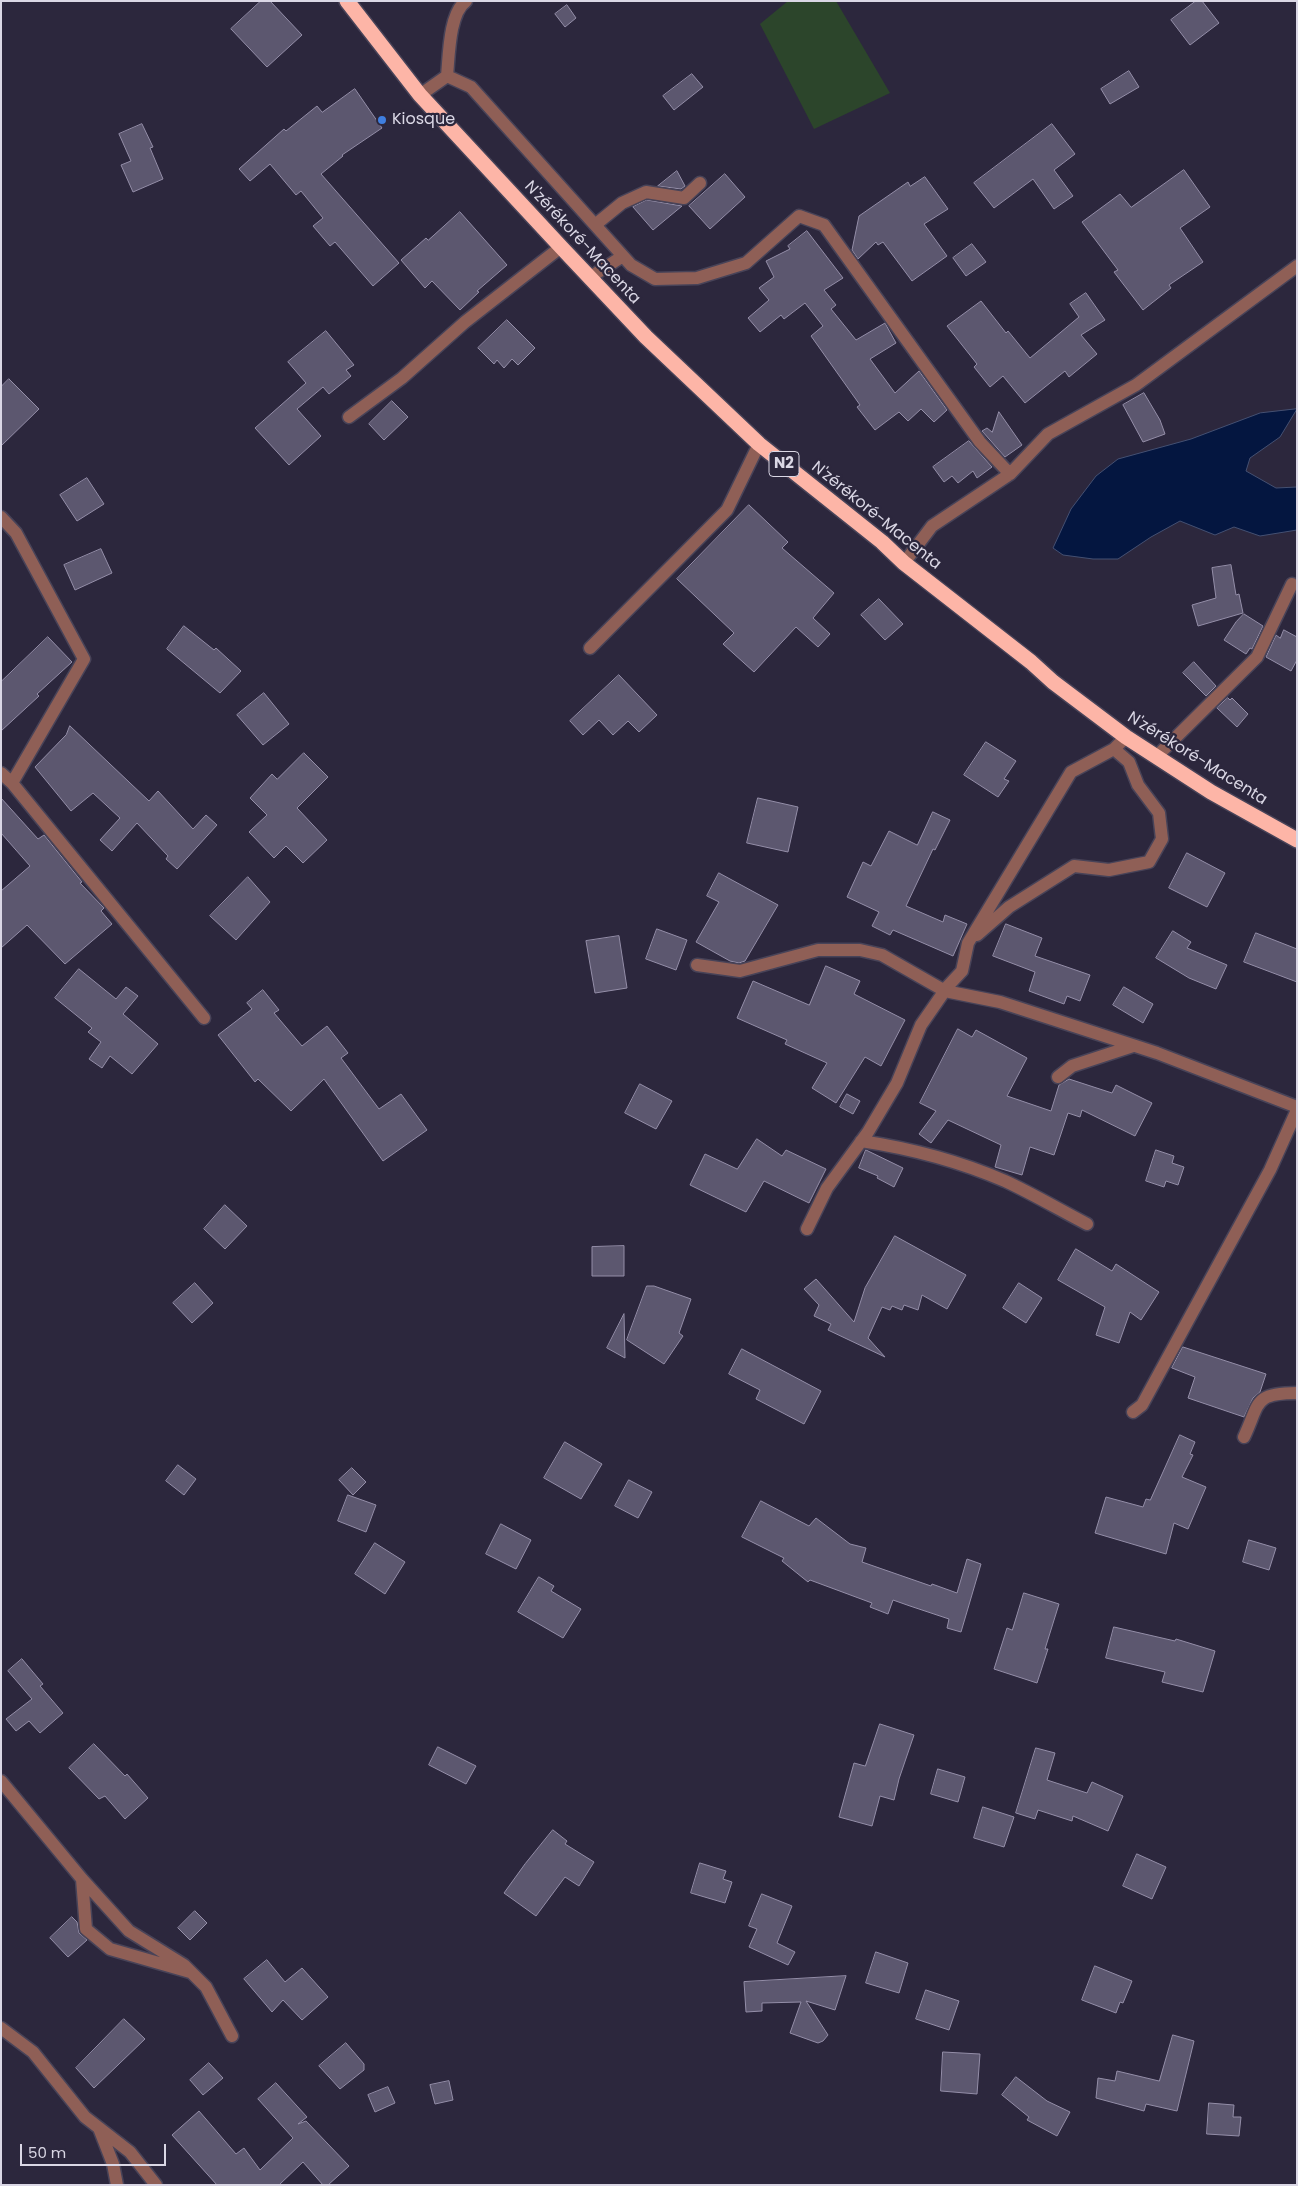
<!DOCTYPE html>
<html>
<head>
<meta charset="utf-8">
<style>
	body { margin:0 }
	#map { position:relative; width:1298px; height:2186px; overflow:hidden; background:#2c273d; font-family:Poppins,sans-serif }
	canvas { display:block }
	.frame { position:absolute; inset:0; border:2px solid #dad7e5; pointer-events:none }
	.scale { position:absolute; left:20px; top:2144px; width:146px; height:22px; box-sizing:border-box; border:2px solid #dad7e5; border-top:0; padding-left:6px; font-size:15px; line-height:18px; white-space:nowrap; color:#dad7e5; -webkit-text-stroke:4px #2c273d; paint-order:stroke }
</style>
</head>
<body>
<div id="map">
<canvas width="1298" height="2186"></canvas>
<div class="frame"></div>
<div class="scale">50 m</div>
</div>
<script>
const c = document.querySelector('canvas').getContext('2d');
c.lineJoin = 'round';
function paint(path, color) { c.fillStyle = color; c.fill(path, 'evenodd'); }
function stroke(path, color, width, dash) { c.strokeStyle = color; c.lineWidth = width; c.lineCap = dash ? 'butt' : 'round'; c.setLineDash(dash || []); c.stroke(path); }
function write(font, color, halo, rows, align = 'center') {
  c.font = font + ' Poppins,sans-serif'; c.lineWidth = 4.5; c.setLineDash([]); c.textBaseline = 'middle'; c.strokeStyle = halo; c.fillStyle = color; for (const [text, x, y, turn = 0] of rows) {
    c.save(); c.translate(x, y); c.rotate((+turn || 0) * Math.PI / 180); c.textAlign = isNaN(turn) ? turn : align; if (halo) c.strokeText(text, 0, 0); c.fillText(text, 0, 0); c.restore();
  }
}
paint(new Path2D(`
	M 788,1 L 836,1 L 890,93 L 814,129 L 760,24 Z`), '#2c452b');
const water = new Path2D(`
	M 1297,409 L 1280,437 L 1250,458 L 1246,471 L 1276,488 L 1297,487 L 1297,530 L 1260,536 L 1234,527 L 1215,535 L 1180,521 L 1151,537 L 1118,559 L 1093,559 L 1063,555 L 1053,548 L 1071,509 L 1096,476 L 1118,459 L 1191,439 L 1260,413 Z`);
paint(water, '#041640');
stroke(water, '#445072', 1);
const building = new Path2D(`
	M 261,1 L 270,1 L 302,35 L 267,67 L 231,29 Z
	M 1196,1 L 1202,1 L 1219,23 L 1190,45 L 1171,20 Z
	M 567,5 L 576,18 L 565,27 L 555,14 Z
	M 1129,71 L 1139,87 L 1110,104 L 1101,89 Z
	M 692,74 L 703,87 L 674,110 L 663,96 Z
	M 355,89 L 382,128 L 342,155 L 343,156 L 321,174 L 399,263 L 373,286 L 335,242 L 330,246 L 313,226 L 323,218 L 301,191 L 296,195 L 270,164 L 250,181 L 239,169 L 284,129 L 286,131 L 317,106 L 322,112 Z
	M 142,124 L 153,147 L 150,148 L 163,179 L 133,192 L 121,165 L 131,161 L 119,134 Z
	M 1052,124 L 1075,154 L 1054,170 L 1073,196 L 1054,209 L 1033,179 L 994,208 L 974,183 Z
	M 1184,170 L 1210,207 L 1180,228 L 1203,262 L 1169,285 L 1171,288 L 1143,310 L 1114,272 L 1118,270 L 1082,222 L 1120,194 L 1131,207 Z
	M 677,171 L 685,186 L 681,189 L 658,186 Z
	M 725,174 L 745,197 L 710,229 L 689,206 Z
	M 925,177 L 948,209 L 924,224 L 947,256 L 912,281 L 883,242 L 878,245 L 876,242 L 858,259 L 852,250 L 859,216 L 908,182 L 910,186 Z
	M 647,200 L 682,206 L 653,230 L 633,207 Z
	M 460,212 L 507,265 L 477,291 L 479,292 L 460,310 L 432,281 L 425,288 L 401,260 L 426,238 L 428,240 Z
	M 807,231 L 843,278 L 824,290 L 836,305 L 831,309 L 856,340 L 885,323 L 896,343 L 870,359 L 895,393 L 919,371 L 947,410 L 934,422 L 921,409 L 908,421 L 899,412 L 875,430 L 857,407 L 860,405 L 811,336 L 823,326 L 805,303 L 784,319 L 781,315 L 760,332 L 748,318 L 769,300 L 759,288 L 774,277 L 766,261 L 790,249 L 788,246 Z
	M 972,244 L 986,262 L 966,276 L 953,258 Z
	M 1086,293 L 1105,320 L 1081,335 L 1097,354 L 1069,377 L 1065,371 L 1025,403 L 1003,376 L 990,387 L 974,367 L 977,364 L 947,326 L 981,301 L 1006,333 L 1008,331 L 1030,358 L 1079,317 L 1070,304 Z
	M 507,320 L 535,348 L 518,365 L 512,359 L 504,368 L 497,360 L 494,364 L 478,348 Z
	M 326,331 L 354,365 L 346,370 L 351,376 L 329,394 L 323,387 L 297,409 L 321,436 L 289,465 L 255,428 L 306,383 L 288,362 Z
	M 9,379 L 39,409 L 1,446 L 1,387 Z
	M 1144,393 L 1160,420 L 1165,434 L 1143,442 L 1123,405 Z
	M 392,401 L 408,417 L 384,440 L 369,424 Z
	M 999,412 L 1022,445 L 1005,457 L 982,431 L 987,428 L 992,432 Z
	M 969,441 L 992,467 L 977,478 L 973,471 L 958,483 L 952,476 L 944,482 L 933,467 Z
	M 87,478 L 104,504 L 77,521 L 60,495 Z
	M 749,505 L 788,542 L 782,548 L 834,593 L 813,618 L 830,634 L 818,647 L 796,627 L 754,672 L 723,644 L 734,633 L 677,579 Z
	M 101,549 L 112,573 L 75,590 L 64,565 Z
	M 1231,565 L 1236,595 L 1239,594 L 1243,613 L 1198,626 L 1192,605 L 1216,598 L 1212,568 Z
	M 879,599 L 903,624 L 885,640 L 861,615 Z
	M 1244,614 L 1263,626 L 1252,649 L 1250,648 L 1246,654 L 1224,640 L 1236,622 Z
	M 184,626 L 214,650 L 216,648 L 241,671 L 220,693 L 167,649 Z
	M 1284,630 L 1297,637 L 1297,660 L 1291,671 L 1266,657 L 1276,635 L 1280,638 Z
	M 48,637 L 72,662 L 37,694 L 39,696 L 1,731 L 1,682 Z
	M 1194,662 L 1216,686 L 1206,696 L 1183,673 Z
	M 619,675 L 657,715 L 639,732 L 628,721 L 613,735 L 599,720 L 583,735 L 570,721 Z
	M 264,693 L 289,724 L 263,745 L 237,715 Z
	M 1228,698 L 1230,700 L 1232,698 L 1248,714 L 1237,727 L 1217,708 Z
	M 70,726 L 149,801 L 158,791 L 193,829 L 206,815 L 217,825 L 177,869 L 166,859 L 168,856 L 137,823 L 112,851 L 100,840 L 120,818 L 93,793 L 71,811 L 35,767 L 66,735 Z
	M 986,742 L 1016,761 L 1004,779 L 1009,781 L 998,797 L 964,775 Z
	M 304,753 L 328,777 L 297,808 L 327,840 L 303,863 L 286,846 L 274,858 L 249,832 L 267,815 L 250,798 L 272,774 L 277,779 Z
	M 1,798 L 38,839 L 44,835 L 82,882 L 80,883 L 104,908 L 101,911 L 112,924 L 65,964 L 27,925 L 1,948 L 1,891 L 30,866 L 1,833 Z
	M 758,798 L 798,807 L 788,852 L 747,843 Z
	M 933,812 L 950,820 L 935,850 L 933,849 L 906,906 L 943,922 L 945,915 L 967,924 L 953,956 L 893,930 L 890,935 L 872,926 L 879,912 L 847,897 L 863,862 L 871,866 L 889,831 L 917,845 Z
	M 1187,853 L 1225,873 L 1207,907 L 1169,888 Z
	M 719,873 L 778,905 L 745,961 L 739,963 L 730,961 L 696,942 L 719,902 L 707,896 Z
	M 248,877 L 270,902 L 236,940 L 210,916 Z
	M 1006,924 L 1042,938 L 1035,956 L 1090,975 L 1080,1001 L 1067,996 L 1064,1004 L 1029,991 L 1035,972 L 993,956 Z
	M 657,929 L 687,940 L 676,970 L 646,959 Z
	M 1173,931 L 1191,942 L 1187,948 L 1227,965 L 1216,989 L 1189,978 L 1156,958 Z
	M 1256,933 L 1297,949 L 1297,982 L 1244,962 Z
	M 619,936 L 627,988 L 595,993 L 586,941 Z
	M 826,966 L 860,981 L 854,994 L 905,1020 L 881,1066 L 865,1057 L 836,1103 L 812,1088 L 827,1063 L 785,1044 L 787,1040 L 737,1018 L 753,981 L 809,1005 Z
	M 79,969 L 116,999 L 126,987 L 138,996 L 123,1014 L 158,1044 L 132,1074 L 110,1056 L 102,1068 L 89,1059 L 101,1042 L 88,1032 L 92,1028 L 55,998 Z
	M 1124,987 L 1153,1004 L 1143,1023 L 1113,1005 Z
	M 263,990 L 279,1010 L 274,1013 L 302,1046 L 327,1026 L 348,1053 L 341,1058 L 379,1109 L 401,1094 L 427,1130 L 383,1161 L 324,1079 L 291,1111 L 258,1079 L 255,1082 L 218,1035 L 252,1009 L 247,1003 Z
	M 958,1029 L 972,1037 L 976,1030 L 1027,1058 L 1007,1096 L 1051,1111 L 1059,1085 L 1069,1079 L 1112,1093 L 1116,1085 L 1152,1103 L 1135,1136 L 1082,1110 L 1080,1117 L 1068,1113 L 1054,1155 L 1030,1147 L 1022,1175 L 995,1167 L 1001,1145 L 948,1120 L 931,1143 L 919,1134 L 936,1111 L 920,1103 Z
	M 640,1084 L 672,1101 L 656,1129 L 625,1113 Z
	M 847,1094 L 860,1101 L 853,1114 L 840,1107 Z
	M 757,1139 L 782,1156 L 786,1150 L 826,1169 L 809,1203 L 764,1181 L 746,1212 L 690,1185 L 705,1154 L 737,1169 Z
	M 866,1150 L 903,1168 L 894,1187 L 877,1178 L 878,1176 L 859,1168 Z
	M 1156,1150 L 1174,1156 L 1172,1163 L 1184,1167 L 1178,1185 L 1166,1181 L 1164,1187 L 1146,1181 Z
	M 225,1205 L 247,1226 L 225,1249 L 204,1229 Z
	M 895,1236 L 966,1275 L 947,1309 L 922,1295 L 918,1310 L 904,1305 L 902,1310 L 892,1306 L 890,1310 L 882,1307 L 868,1338 L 885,1357 L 828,1330 L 831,1324 L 814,1316 L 819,1305 L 804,1289 L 816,1279 L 854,1322 L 865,1288 Z
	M 624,1246 L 624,1276 L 592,1276 L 592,1247 Z
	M 1076,1249 L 1112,1271 L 1116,1264 L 1159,1292 L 1141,1320 L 1130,1312 L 1119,1343 L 1096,1335 L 1105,1307 L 1058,1280 Z
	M 195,1283 L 213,1303 L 192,1323 L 173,1303 Z
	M 1019,1283 L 1042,1298 L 1026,1323 L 1003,1308 Z
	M 647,1286 L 654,1286 L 691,1299 L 679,1333 L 683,1336 L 664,1364 L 627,1340 Z
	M 624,1314 L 625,1358 L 607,1348 Z
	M 1183,1347 L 1266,1374 L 1260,1392 L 1253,1398 L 1244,1417 L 1188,1398 L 1195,1377 L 1172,1368 Z
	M 742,1349 L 821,1391 L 804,1424 L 756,1399 L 760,1390 L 729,1374 Z
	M 1180,1435 L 1195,1442 L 1190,1454 L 1193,1455 L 1182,1477 L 1206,1487 L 1188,1529 L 1174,1523 L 1166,1554 L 1095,1533 L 1106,1497 L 1143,1507 L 1146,1499 L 1150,1500 Z
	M 565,1442 L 602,1464 L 581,1499 L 544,1478 Z
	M 178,1465 L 196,1479 L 184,1495 L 166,1481 Z
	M 352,1468 L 366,1482 L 353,1495 L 339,1480 Z
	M 629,1480 L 652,1492 L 638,1518 L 615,1506 Z
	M 348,1495 L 376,1505 L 366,1532 L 338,1521 Z
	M 761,1501 L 809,1526 L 816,1518 L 850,1544 L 866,1548 L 862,1562 L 931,1586 L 932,1584 L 957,1593 L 967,1559 L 981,1564 L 961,1632 L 947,1628 L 949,1619 L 910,1606 L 893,1600 L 888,1614 L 870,1607 L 872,1603 L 810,1580 L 808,1582 L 782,1561 L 784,1558 L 742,1537 Z
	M 501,1524 L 531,1540 L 516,1569 L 486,1554 Z
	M 1249,1540 L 1276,1548 L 1269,1570 L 1243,1562 Z
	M 375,1543 L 405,1562 L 385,1594 L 355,1574 Z
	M 539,1577 L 554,1586 L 551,1591 L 581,1609 L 563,1638 L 518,1612 Z
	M 1024,1593 L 1059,1604 L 1045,1649 L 1048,1649 L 1037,1683 L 994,1669 L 1007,1628 L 1012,1630 Z
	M 1114,1627 L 1175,1641 L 1176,1639 L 1215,1651 L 1203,1692 L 1162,1682 L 1165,1672 L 1106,1658 Z
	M 22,1659 L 43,1684 L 40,1686 L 63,1713 L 40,1733 L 29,1721 L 16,1731 L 6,1719 L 32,1699 L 8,1671 Z
	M 880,1724 L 914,1735 L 899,1779 L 894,1800 L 880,1796 L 872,1826 L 839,1817 L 854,1763 L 865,1766 Z
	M 94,1744 L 125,1776 L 127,1774 L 148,1798 L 125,1819 L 105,1796 L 99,1799 L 69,1768 Z
	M 438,1747 L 476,1766 L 466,1784 L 429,1765 Z
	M 1036,1748 L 1055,1753 L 1047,1780 L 1087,1793 L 1092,1782 L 1123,1796 L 1108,1831 L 1073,1816 L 1072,1821 L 1038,1810 L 1035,1819 L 1016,1813 Z
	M 938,1769 L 965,1777 L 958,1802 L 931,1794 Z
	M 983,1807 L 1014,1817 L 1004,1847 L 974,1838 Z
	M 553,1830 L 567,1841 L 565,1844 L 594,1862 L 579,1886 L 565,1877 L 536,1916 L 504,1893 L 525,1864 Z
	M 1137,1854 L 1166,1867 L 1152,1899 L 1123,1886 Z
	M 700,1863 L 726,1871 L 723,1879 L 732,1882 L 725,1903 L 691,1893 Z
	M 762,1894 L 792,1906 L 777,1943 L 795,1952 L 788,1965 L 749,1947 L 757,1929 L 749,1926 Z
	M 195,1911 L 207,1923 L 190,1940 L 178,1928 Z
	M 72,1917 L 77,1922 L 79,1933 L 87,1940 L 68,1957 L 50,1938 Z
	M 876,1952 L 908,1963 L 899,1993 L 866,1983 Z
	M 267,1960 L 285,1982 L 302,1968 L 328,1997 L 302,2020 L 283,2000 L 272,2012 L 244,1979 Z
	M 1095,1966 L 1132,1981 L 1123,2003 L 1120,2002 L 1116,2013 L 1082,2000 Z
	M 846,1976 L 835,2010 L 806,2001 L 828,2035 L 823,2041 L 818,2043 L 790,2033 L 801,2002 L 762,2003 L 762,2011 L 746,2012 L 744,1982 Z
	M 926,1990 L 959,2001 L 949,2030 L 916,2019 Z
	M 124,2019 L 145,2039 L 94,2088 L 76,2068 Z
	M 1173,2035 L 1194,2041 L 1177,2111 L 1146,2104 L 1144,2111 L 1096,2098 L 1098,2078 L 1115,2081 L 1117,2071 L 1159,2081 Z
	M 346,2043 L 364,2064 L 364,2070 L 340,2089 L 319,2066 Z
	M 943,2052 L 980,2054 L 977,2094 L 941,2091 Z
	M 209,2063 L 223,2078 L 203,2095 L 190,2080 Z
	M 1016,2077 L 1047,2101 L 1070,2112 L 1057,2136 L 1027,2120 L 1029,2117 L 1002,2095 Z
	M 449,2081 L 453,2100 L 435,2104 L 430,2085 Z
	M 276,2083 L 307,2117 L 298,2124 L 306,2121 L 349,2166 L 328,2185 L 323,2185 L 303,2162 L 279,2185 L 217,2185 L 172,2135 L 199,2111 L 236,2154 L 244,2148 L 260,2170 L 293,2138 L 258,2099 Z
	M 388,2087 L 395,2103 L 375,2112 L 368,2095 Z
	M 1209,2103 L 1234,2105 L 1233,2117 L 1241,2117 L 1239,2136 L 1207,2134 Z`);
paint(building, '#5c576f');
stroke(building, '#948ea8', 1);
const minor = new Path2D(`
	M 447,76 C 449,56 449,13 466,1
	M 420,95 L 447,76 L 471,87 L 631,265 L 655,279 L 697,278 L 746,263 L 799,216 L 824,225 L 980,442 L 1010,474 L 1048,434 L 1136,385 L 1297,266
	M 595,225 L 622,203 L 646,192 L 684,198 L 700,183
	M 589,278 L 623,256
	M 349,417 L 402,378 L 465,322 L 561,247
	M 1,517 L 16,533 L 84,659 L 12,783 L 1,773
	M 904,563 L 932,526 L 1010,474
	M 590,648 L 727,510 L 759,444
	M 1156,757 L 1257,657 L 1292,584
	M 12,783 L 204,1018
	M 977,935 L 1009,907 L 1074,866 L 1109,870 L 1149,862 L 1162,839 L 1159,813 L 1138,785 L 1129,762 L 1114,749
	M 697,965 L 740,971 L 818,950 L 860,950 L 882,955 L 945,991 L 1000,1002 L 1157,1053 L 1297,1107
	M 1058,1077 L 1072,1066 L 1133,1046
	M 861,1141 C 908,1148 961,1162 1005,1181 C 1033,1194 1060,1210 1087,1224
	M 807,1229 L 827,1188 L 868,1132 L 897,1083 L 921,1025 L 948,986 L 962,971 L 968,943 L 1071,772 L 1114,749 L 1126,737
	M 1133,1412 L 1142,1405 L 1270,1170 L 1297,1110
	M 1244,1437 C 1260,1403 1253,1393 1297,1393
	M 1,1781 L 82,1879 L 129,1931 L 184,1965 L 206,1987 L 232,2036
	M 82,1879 L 86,1929 L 110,1949 L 190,1972
	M 1,2028 L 33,2052 L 85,2117 L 130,2152 L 156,2185
	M 99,2128 L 113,2164 L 117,2185`);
const highway = new Path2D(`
	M 347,1 L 420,95 L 561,247 L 646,337 L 759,444 L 882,542 L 904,563 L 1031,662 L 1053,682 L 1126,737 L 1211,792 L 1297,840`);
stroke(minor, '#484358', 15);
stroke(highway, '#484358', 18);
stroke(minor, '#8f5f56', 12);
stroke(highway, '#fdb5a7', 15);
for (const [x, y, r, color] of [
	[382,120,5,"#3f7fe0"]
]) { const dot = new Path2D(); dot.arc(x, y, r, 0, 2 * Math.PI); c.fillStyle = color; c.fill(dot); stroke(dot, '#2c273d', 2); }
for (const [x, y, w] of [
	[784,464,30]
]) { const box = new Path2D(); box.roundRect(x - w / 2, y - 12.5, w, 25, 4); c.fillStyle = '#2c273d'; c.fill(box); stroke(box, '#dad7e5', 1); }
write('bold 15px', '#dad7e5', null, [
	["N2",784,464]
]);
write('16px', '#dad7e5', '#2c273d', [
	["Kiosque",392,120]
], 'left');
write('16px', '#dad7e5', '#2c273d', [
	["N'zérékoré-Macenta",582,243,47],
	["N'zérékoré-Macenta",876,516,39],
	["N'zérékoré-Macenta",1197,759,32]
]);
</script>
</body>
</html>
